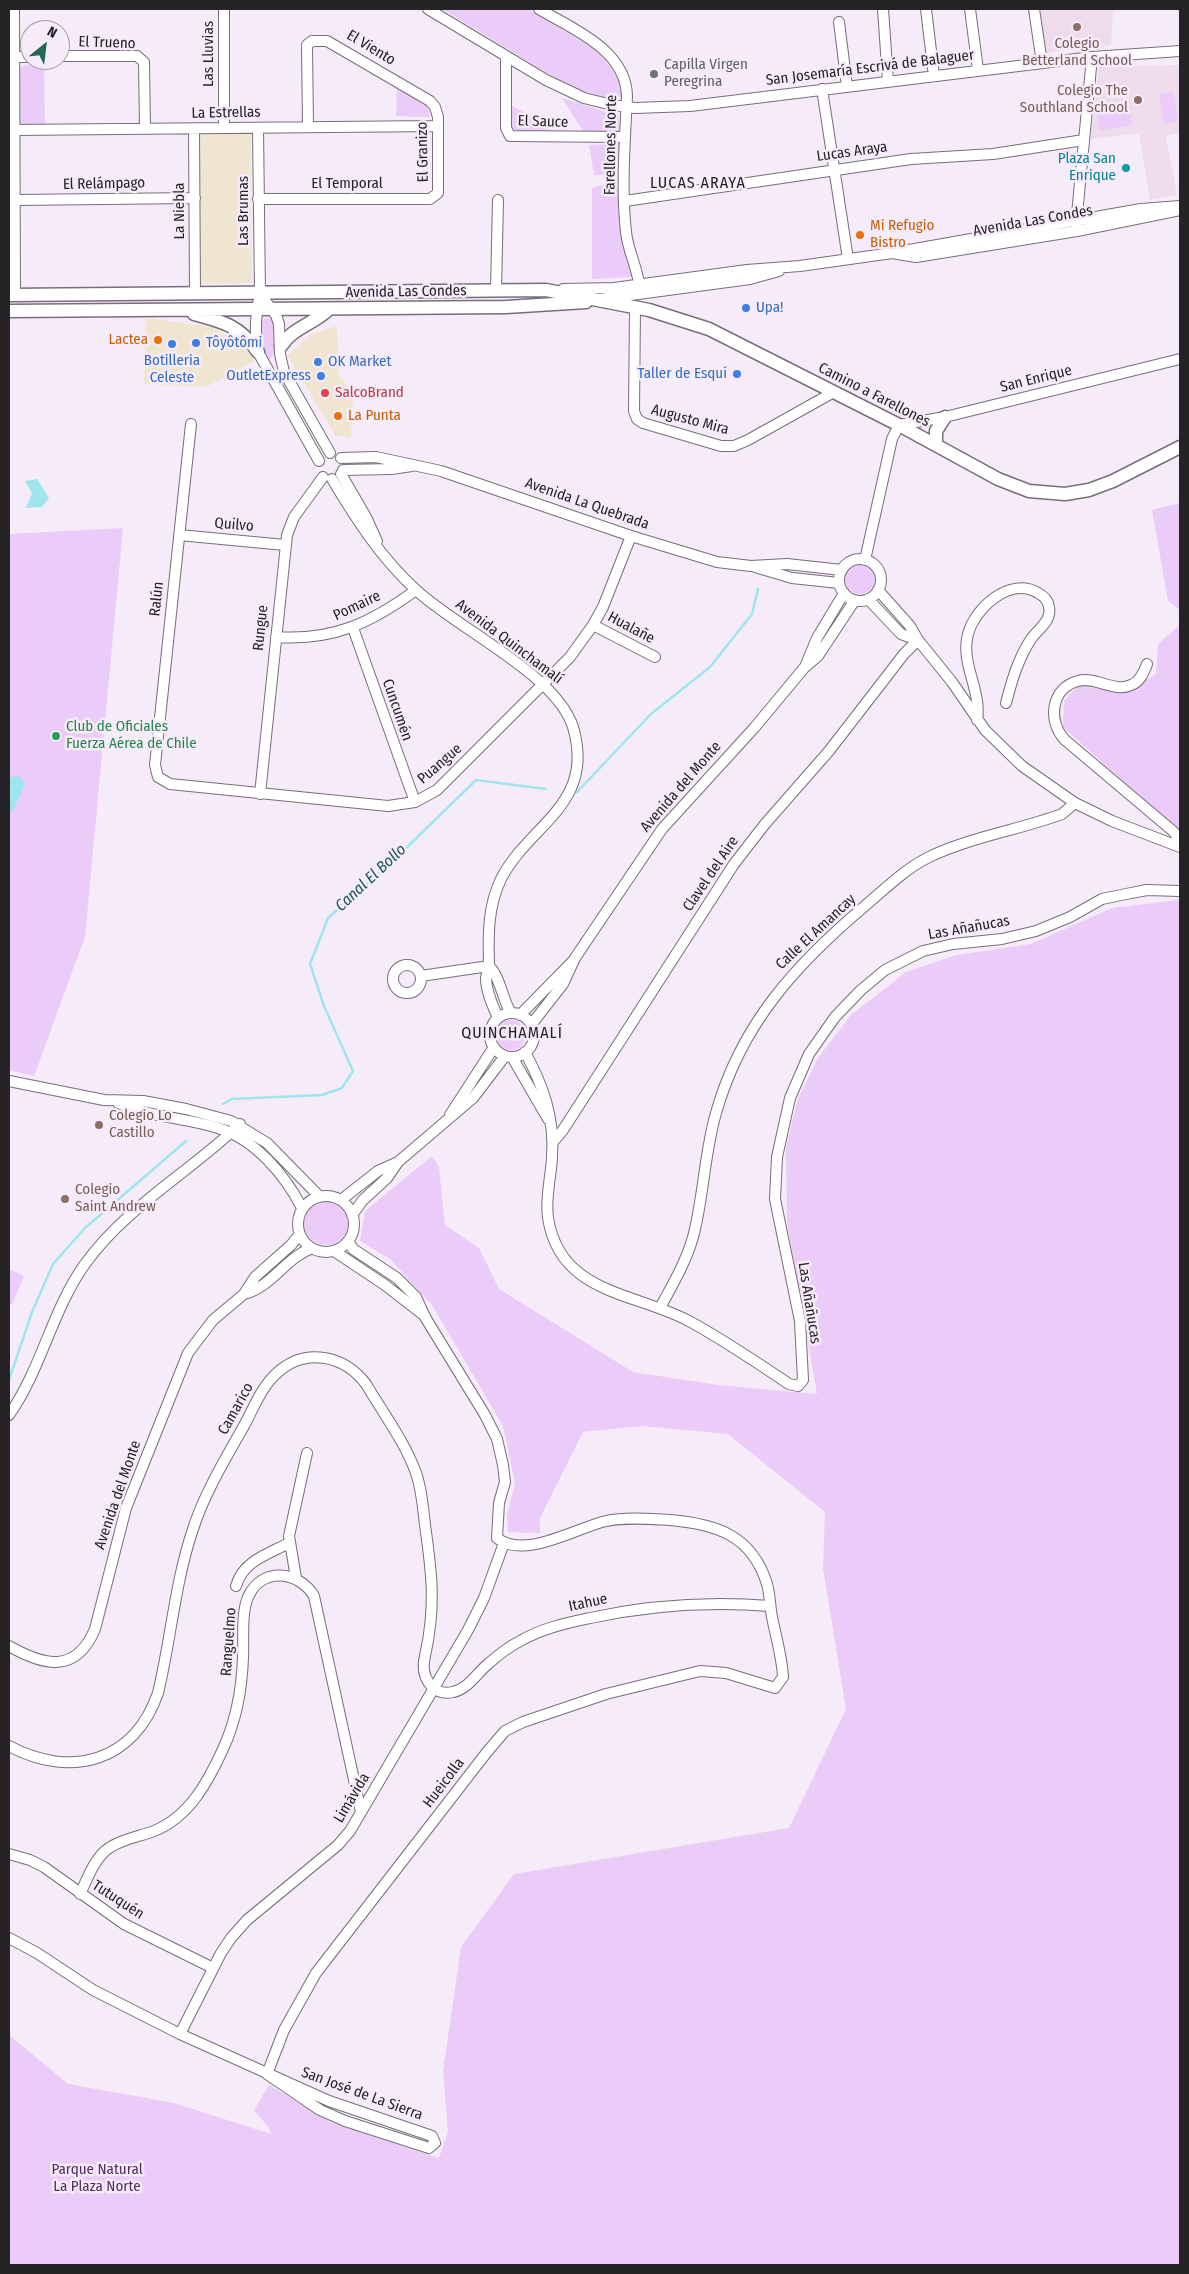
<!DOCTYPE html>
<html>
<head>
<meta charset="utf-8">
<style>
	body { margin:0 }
	#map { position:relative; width:1189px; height:2274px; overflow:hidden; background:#f6ecf9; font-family:"Fira Sans Condensed",sans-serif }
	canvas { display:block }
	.frame { position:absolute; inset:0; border:10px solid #262327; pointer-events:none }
	.north { position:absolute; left:20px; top:20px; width:50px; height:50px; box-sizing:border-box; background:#f6ecf9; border:1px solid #a39ca5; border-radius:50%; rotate:29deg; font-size:14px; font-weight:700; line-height:20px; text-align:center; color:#262327 }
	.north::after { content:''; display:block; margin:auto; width:18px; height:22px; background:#246757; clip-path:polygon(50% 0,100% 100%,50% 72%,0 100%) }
</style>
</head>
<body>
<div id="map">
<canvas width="1189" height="2274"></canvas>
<div class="frame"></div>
<div class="north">N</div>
</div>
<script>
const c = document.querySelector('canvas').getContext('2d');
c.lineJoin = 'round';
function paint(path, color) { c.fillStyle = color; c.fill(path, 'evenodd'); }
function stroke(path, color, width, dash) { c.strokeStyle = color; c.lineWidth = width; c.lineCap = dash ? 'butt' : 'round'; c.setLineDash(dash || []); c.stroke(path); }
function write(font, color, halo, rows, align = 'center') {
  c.font = font + ' "Fira Sans Condensed",sans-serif'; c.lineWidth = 5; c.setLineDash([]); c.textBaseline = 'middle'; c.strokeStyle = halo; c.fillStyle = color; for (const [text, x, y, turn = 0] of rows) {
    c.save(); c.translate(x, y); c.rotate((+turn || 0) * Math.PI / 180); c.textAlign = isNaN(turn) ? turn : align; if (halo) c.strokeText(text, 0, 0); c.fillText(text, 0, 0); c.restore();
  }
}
paint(new Path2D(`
	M 251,133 L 252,283 L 199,284 L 199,134 Z
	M 146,318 L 211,327 L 234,339 L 255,359 L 253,362 L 206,387 L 144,384 Z
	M 337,326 L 339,376 L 353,392 L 351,438 L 335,435 L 288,356 L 310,334 Z`), '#f0e5d0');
paint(new Path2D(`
	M 1040,9 L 1113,9 L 1111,45 L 1046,53 Z
	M 1180,65 L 1180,133 L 1166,136 L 1177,195 L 1150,200 L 1139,133 L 1091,139 L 1099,66 Z`), '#eedced');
paint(new Path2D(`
	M 442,9 L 529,9 L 597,51 L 619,78 L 622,92 L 621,97 L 612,99 L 572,88 Z
	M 24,65 L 44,67 L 45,124 L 24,126 L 20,123 L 20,69 Z
	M 397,87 L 427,105 L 430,117 L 396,116 Z
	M 1173,92 L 1178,121 L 1164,124 L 1159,95 Z
	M 562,98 L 619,116 L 619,132 L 585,134 Z
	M 512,106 L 531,116 L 554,133 L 515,130 L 511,126 Z
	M 1129,107 L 1132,125 L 1100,130 L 1097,111 Z
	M 620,144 L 616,167 L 601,175 L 594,175 L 589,145 Z
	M 618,181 L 619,225 L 633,277 L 592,279 L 592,188 Z
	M 265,318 L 271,318 C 279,329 278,352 269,361 L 261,347 L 260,324 Z
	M 1180,503 L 1180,610 L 1168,601 L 1152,510 Z
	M 123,528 L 85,937 L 34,1076 L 9,1070 L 9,534 Z
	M845 579a15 15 0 1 1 30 0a15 15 0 1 1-30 0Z
	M 1180,625 L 1180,833 L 1063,727 L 1064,700 L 1079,686 L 1127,692 L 1156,674 L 1158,644 Z
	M 1177,900 L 1180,901 L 1180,2265 L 9,2265 L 9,2035 L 68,2084 L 174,2103 L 271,2134 L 269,2128 L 254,2110 L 269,2085 L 330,2122 L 439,2158 L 448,2132 L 443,2071 L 461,1947 L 514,1874 L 789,1828 L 846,1709 L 823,1568 L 825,1512 L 728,1434 L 642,1426 L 583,1432 L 540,1518 L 540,1533 L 508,1532 L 507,1515 L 515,1483 L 503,1426 L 432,1305 L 390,1259 L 360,1241 L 365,1211 L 432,1156 L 439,1167 L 445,1225 L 479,1248 L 499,1289 L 633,1372 L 718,1385 L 817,1394 L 787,1222 L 786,1149 L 797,1101 L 818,1058 L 851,1015 L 906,972 L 956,955 L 1031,944 L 1112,908 Z
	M496 1035a15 15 0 1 1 30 0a15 15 0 1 1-30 0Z
	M304 1223a22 22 0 1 1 44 0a22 22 0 1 1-44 0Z
	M 9,1269 L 24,1276 L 12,1305 L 9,1304 Z`), '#ebcbf7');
paint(new Path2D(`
	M 37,479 L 49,498 L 42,507 L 26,508 L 32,493 L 25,481 Z
	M 14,776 L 20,777 L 25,784 C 24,787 14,810 12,811 L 9,811 L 9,780 Z`), '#a0e5ee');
stroke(new Path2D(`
	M 577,792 L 651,714 L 710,667 L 752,614 L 758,589
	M 223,1104 L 232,1099 L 322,1095 L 342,1088 L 353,1071 L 324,1006 L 310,964 L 328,918 L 398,856 L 476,780 L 546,789
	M 9,1380 L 32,1312 L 53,1264 L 85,1228 L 186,1141`), '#a0e5ee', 2.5);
const minor = new Path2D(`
	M 14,9 L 15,295
	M 224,9 L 224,128
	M 428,9 L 546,80 L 584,98 L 612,105 L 635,108 L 690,106 L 1092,57 L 1180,51
	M 539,9 C 573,29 626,50 627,96 C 625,141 621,188 626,232 C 628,253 640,272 640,293
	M 883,9 L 888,81
	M 926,9 L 934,76
	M 970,9 L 978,70
	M 1034,9 L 1042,63
	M 839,22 L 847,86
	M 60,56 L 137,56 L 144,62 L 145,129
	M 14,57 L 30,57
	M 506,57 L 506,128 L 510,136 L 625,137
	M 822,89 L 848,259
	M 258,128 L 260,294 C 256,314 254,331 258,352 L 319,461
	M 194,129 L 195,294
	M 14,130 L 438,126
	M 258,199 L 430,199 L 438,193 L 438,117 L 435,107 L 430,101 L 327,41 L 312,41 L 307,45 L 308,127
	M 14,200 L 195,198
	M 625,201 L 911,159 L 993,154 L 1084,140
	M 1076,225 L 1092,57
	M 892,253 L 916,257 L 1077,231 L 1180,210
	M 563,289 L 614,288 L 747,270 L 800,266 L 892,253 L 1141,209 L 1180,206
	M 496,291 L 498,200
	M 260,294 L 276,315 L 279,324 L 280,354 L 284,372 L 330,453
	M 601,299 L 750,279 L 779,271
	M 635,308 L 634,411 L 637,419 L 643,423 L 721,446 L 734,446 L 748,440 L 834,392
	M 191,424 L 155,765 L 158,777 L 170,784 L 388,806 L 415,802 L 437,790 L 570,657 L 593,625 L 603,607 L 631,536
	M 341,458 L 376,457 L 441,471 L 631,536 L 717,562 L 751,566 L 787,564 L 842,570
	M 343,470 L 391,469 L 412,466
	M 341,474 L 366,517 L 377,541
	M 332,479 C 356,519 381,558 416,590 C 458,629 556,674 573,727 C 596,805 529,824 501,879 C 488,906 488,934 489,964 C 489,969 487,973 486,978 C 486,992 493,1006 498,1018
	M 179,535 L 285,545
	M839 580a21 21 0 1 1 42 0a21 21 0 1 1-42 0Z
	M 865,560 L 892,439 L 899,425 L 945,417 L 1180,359
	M 755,567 L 792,578 L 839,583
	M 878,590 L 910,626 L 918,640 L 952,682 L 985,730 L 1022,766 L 1075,803 L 1112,821 L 1180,847
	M 868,599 L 901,634 L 918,640
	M 593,625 L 655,657
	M 353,628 L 415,802
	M 276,637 C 333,641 371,623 416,590
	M 1147,664 C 1144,672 1140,682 1131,685 C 1114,693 1096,676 1078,681 C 1051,688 1047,721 1065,740 L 1174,832 L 1180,842
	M 805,667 L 817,638 L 844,593
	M 977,720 C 982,690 960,664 968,634 C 975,608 1010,576 1038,593 C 1044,596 1048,600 1049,607 C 1052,621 1038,629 1031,639 C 1018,659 1012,680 1006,703
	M 260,794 L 287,535 L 294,517 L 323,477
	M393 979a14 14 0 1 1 28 0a14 14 0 1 1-28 0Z
	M 489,966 C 501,978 502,999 511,1013
	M 421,976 L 489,966
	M490 1035a22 22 0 1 1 44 0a22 22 0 1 1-44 0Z
	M 520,1015 L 573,961
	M 531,1025 L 563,984 L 575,958 L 662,829 L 755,727 L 804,668 L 818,656 L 855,600
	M 525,1052 C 543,1085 555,1119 552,1157 C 551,1178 545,1197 548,1218 C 560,1294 634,1292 689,1321 C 724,1340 756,1362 789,1384 L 798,1386 L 803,1380 L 800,1321 L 775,1199 L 777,1157 L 790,1098 L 809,1054 L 835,1017 L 861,990 L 885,970 L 923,951 L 953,944 L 1002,939 L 1036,931 L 1070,917 L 1102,899 L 1126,894 L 1147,890 L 1180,891
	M 512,1057 L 548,1119
	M 9,1081 L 104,1100 L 143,1101 L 186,1109 L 231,1121 L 267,1143 L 320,1197
	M 118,1103 C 152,1118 183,1117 218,1128 C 255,1139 285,1175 302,1208
	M 450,1115 L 494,1047
	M 553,1142 L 563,1130 L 734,864 L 765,824 L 829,751 L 904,654 L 918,640
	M298 1224a28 28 0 1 1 56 0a28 28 0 1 1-56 0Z
	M 341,1200 L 378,1171 L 398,1162
	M 352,1215 L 363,1200 L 387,1178 L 398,1162 L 473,1098 L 505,1056
	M 334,1251 L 385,1285 L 425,1316
	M 244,1294 C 272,1287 285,1258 312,1248
	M 660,1308 C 674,1282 689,1257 695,1229 C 704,1190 705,1151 716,1113 C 741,1024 796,964 866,905 C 886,888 905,869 929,857 C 970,837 1019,830 1062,814 L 1075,803
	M 9,1415 C 42,1368 52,1310 85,1264 C 126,1207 190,1172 240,1124
	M 296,1578 L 289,1536 L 307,1453
	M 236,1586 C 243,1561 268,1554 289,1543
	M 9,1646 C 44,1666 76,1674 95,1629 L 126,1508 L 188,1353 L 213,1320 L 244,1294 L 255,1277 L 291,1245 L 300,1234
	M 9,1746 C 71,1779 134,1762 158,1693 C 171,1639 175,1582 193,1529 C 205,1492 226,1458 245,1424 C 254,1407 262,1386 277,1373 C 305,1347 344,1355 366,1384 C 383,1413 405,1442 416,1473 C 422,1490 423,1508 425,1525 C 432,1574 436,1607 425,1656 C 420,1675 431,1697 453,1692 C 468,1689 477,1673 488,1664 C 498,1655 510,1646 522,1640 C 543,1628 567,1623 590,1618 C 650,1605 709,1601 770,1606
	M 9,1854 L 30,1860 L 44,1867 L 124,1924 L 213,1968
	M 80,1894 C 87,1880 93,1862 105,1851 C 118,1840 138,1837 154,1831 C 189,1817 208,1782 223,1749 C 236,1721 242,1688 243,1657 C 244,1638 241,1614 248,1597 C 262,1566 299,1571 314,1596 L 361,1812
	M 9,1938 L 37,1953 L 93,1990 L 180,2034 L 329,2101 L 432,2136 L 435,2143 L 429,2148 L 345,2121 L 320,2110 L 267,2074
	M 180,2034 L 221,1953 L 231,1938 L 247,1920 L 338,1845 L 350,1831 L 468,1630 L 484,1598 L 504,1543
	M 267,2074 L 284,2030 L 316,1973 L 487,1752 L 505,1731 L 523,1722 L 606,1694 L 700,1671 L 726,1673 L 775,1688 L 783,1677 C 782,1657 776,1637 772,1617 C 770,1607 770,1594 767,1584 C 752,1535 716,1524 670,1520 C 649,1519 626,1517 606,1521 C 576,1528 524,1560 497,1538 L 499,1503 L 505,1482 L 503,1465 L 497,1439 L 485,1415 L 425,1317 L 416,1297 L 397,1278 L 353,1249 L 348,1241`);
const major = new Path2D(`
	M 9,295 L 546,290 L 649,310 L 709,329 L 899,425 L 998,479 L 1029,491 L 1065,494 L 1089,490 L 1113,481 L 1180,447
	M 9,311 L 506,307 L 586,302
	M 194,314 C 224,322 240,326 258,352
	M 281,346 C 293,327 314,324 329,309
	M 936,445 L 936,431 L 945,417`);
stroke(minor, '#766e79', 12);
stroke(major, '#766e79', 15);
stroke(minor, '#fff', 10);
stroke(major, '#fff', 12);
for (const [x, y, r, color] of [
	[1077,27,5,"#8d6e63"],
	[654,74,5,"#6b7280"],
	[1138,100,5,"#8d6e63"],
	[1126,168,5,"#0f9aa8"],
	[860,235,5,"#e8710a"],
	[746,308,5,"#3f7fe0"],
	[158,340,5,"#e8710a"],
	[196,343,5,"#3f7fe0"],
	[172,344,5,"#3f7fe0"],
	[318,362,5,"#3f7fe0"],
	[737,374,5,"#3f7fe0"],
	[321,376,5,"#3f7fe0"],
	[325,393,5,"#e0444e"],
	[338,416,5,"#e8710a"],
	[56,736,5,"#2e9e5b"],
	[99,1125,5,"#8d6e63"],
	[65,1199,5,"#8d6e63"]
]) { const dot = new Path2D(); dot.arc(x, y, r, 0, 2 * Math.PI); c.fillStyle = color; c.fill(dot); stroke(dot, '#f6ecf9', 2); }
write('15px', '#262327', '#f6ecf9', [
	["El Trueno",107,43,2],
	["El Viento",371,48,31],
	["Las Lluvias",209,54,-90],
	["San Josemaría Escrivá de Balaguer",870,68,-7],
	["La Estrellas",226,113,-1],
	["El Sauce",543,122,2],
	["Farellones Norte",611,145,-89],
	["El Granizo",423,152,-91],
	["Lucas Araya",852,152,-8],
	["El Relámpago",104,184,-1],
	["El Temporal",347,184],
	["La Niebla",180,211,-90],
	["Las Brumas",244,211,-90],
	["Avenida Las Condes",1033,221,-10],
	["Avenida Las Condes",406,292,-1],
	["San Enrique",1036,379,-14],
	["Camino a Farellones",874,395,27],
	["Augusto Mira",690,420,15],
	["Avenida La Quebrada",587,504,19],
	["Quilvo",234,525,5],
	["Ralún",157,599,-84],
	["Pomaire",357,606,-25],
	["Rungue",261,628,-84],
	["Hualañe",631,628,28],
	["Avenida Quinchamalí",509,642,37],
	["Cuncumén",397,710,71],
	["Puangue",440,764,-41],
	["Avenida del Monte",681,787,-49],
	["Clavel del Aire",711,874,-56],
	["Las Añañucas",969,928,-10],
	["Calle El Amancay",816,932,-43],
	["Las Añañucas",809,1303,81],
	["Camarico",236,1409,-61],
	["Avenida del Monte",118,1495,-71],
	["Itahue",588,1603,-12],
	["Ranguelmo",229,1642,-86],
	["Hueicolla",444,1783,-53],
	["Limávida",352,1798,-59],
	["Tutuquén",118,1900,33],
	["San José de La Sierra",362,2094,20]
]);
write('15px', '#785e54', '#f6ecf9', [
	["Colegio",1077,44,"center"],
	["Betterland School",1077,61,"center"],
	["Colegio The",1128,91,"right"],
	["Southland School",1128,108,"right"],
	["Colegio Lo",109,1116],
	["Castillo",109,1133],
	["Colegio",75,1190],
	["Saint Andrew",75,1207]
], 'left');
write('15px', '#5b616d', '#f6ecf9', [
	["Capilla Virgen",664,65],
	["Peregrina",664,82]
], 'left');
write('15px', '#0d838f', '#f6ecf9', [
	["Plaza San",1116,159],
	["Enrique",1116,176]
], 'right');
write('15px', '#c56008', '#f6ecf9', [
	["Mi Refugio",870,226],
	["Bistro",870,243],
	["Lactea",148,340,"right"],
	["La Punta",348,416]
], 'left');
write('15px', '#366cbe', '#f6ecf9', [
	["Upa!",756,308],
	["Tôyôtômi",206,343],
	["Botilleria",172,361,"center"],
	["Celeste",172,378,"center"],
	["OK Market",328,362],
	["Taller de Esquí",727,374,"right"],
	["OutletExpress",311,376,"right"]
], 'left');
write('15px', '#be3a42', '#f6ecf9', [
	["SalcoBrand",335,393]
], 'left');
write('15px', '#27864d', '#f6ecf9', [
	["Club de Oficiales",66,727],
	["Fuerza Aérea de Chile",66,744]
], 'left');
write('15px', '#542c62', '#f6ecf9', [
	["Parque Natural",97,2170],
	["La Plaza Norte",97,2187]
]);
c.letterSpacing = '1px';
write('16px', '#262327', '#f6ecf9', [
	["LUCAS ARAYA",698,184],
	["QUINCHAMALÍ",512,1034]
]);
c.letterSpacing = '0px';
write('italic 16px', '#1a555b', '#f6ecf9', [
	["Canal El Bollo",371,878,-43]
]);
</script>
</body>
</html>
